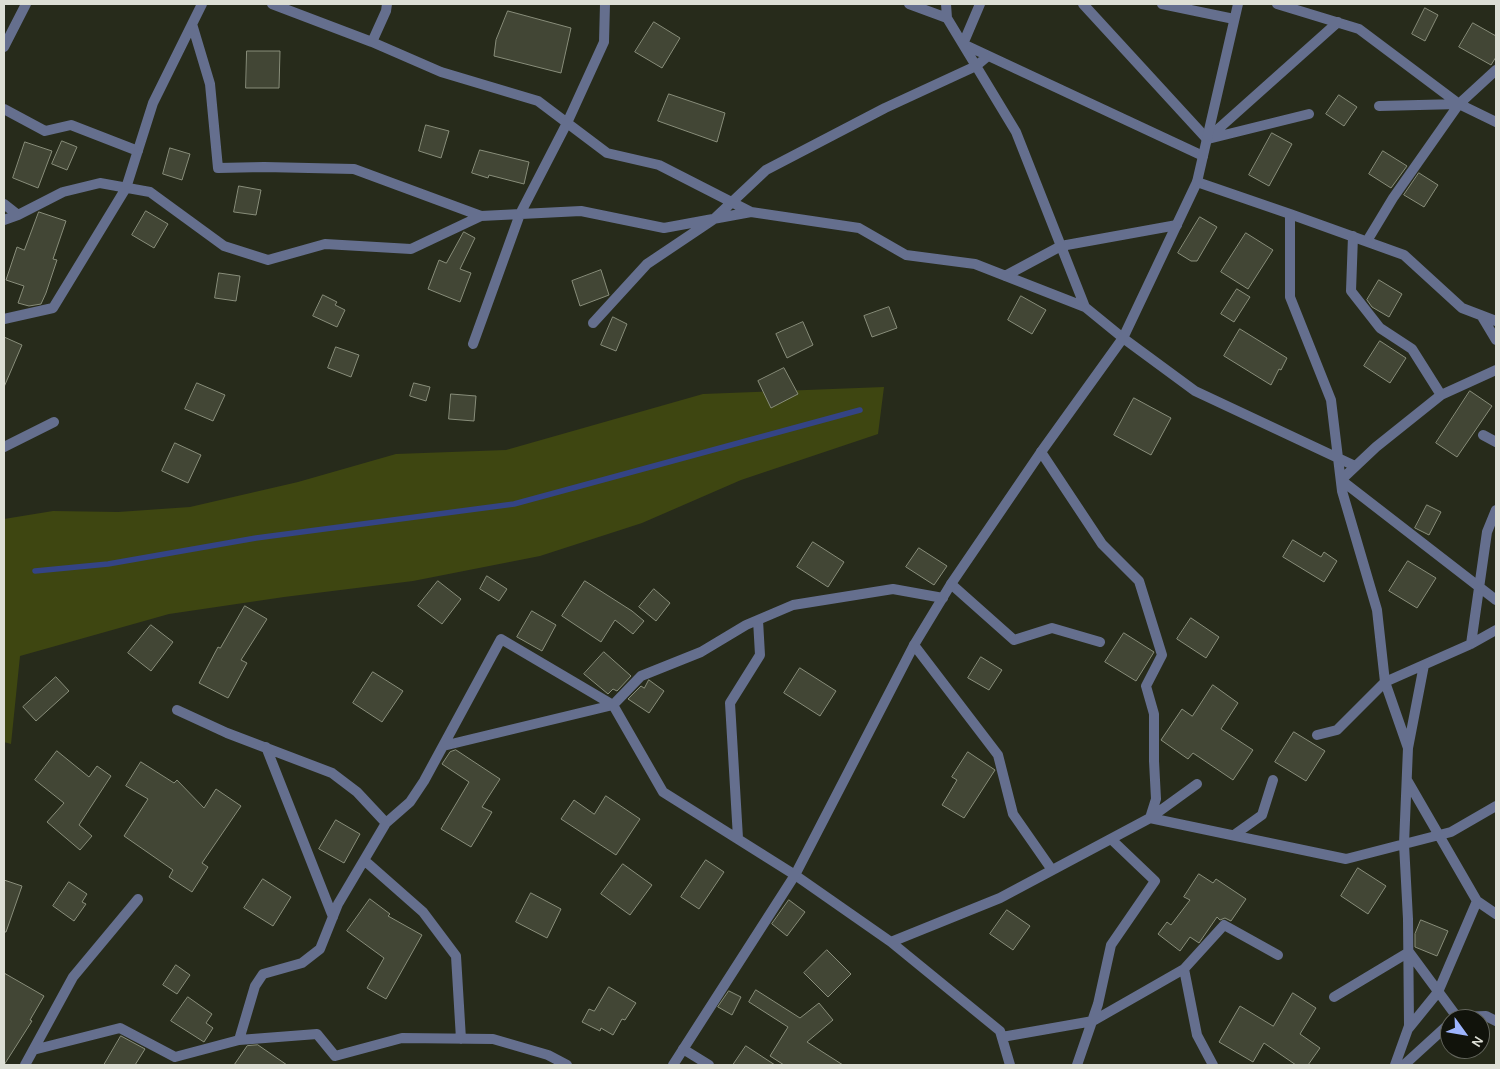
<!DOCTYPE html>
<html>
<head>
<meta charset="utf-8">
<style>
	body { margin:0 }
	#map { position:relative; width:1500px; height:1069px; overflow:hidden; background:#272b1b; font-family:Karla,sans-serif }
	canvas { display:block }
	.frame { position:absolute; inset:0; border:5px solid #dddfd5; pointer-events:none }
	.north { position:absolute; left:1440px; top:1009px; width:50px; height:50px; box-sizing:border-box; background:#11130b; border:1px solid #63655c; border-radius:50%; rotate:122deg; font-size:14px; font-weight:700; line-height:20px; text-align:center; color:#dddfd5 }
	.north::after { content:''; display:block; margin:auto; width:18px; height:22px; background:#9db4fd; clip-path:polygon(50% 0,100% 100%,50% 72%,0 100%) }
</style>
</head>
<body>
<div id="map">
<canvas width="1500" height="1069"></canvas>
<div class="frame"></div>
<div class="north">N</div>
</div>
<script>
const c = document.querySelector('canvas').getContext('2d');
c.lineJoin = 'round';
function paint(path, color) { c.fillStyle = color; c.fill(path, 'evenodd'); }
function stroke(path, color, width, dash) { c.strokeStyle = color; c.lineWidth = width; c.lineCap = dash ? 'butt' : 'round'; c.setLineDash(dash || []); c.stroke(path); }
paint(new Path2D(`
	M 884,387 L 878,434 L 741,480 L 642,523 L 540,556 L 413,581 L 284,597 L 169,614 L 20,656 L 11,744 L 4,742 L 4,519 L 53,511 L 118,512 L 190,507 L 298,482 L 396,454 L 506,450 L 703,394 Z`), '#3e4611');
stroke(new Path2D(`
	M 35,571 L 108,564 L 256,538 L 514,504 L 860,410`), '#344485', 5.5);
const building = new Path2D(`
	M 1425,8 L 1438,15 L 1425,41 L 1412,34 Z
	M 508,11 L 571,28 L 561,73 L 494,56 L 496,40 Z
	M 654,22 L 680,38 L 662,68 L 635,52 Z
	M 1473,23 L 1496,36 L 1496,57 L 1491,65 L 1459,47 Z
	M 247,51 L 280,51 L 279,88 L 246,88 Z
	M 669,94 L 725,113 L 717,142 L 658,121 Z
	M 1339,95 L 1357,107 L 1344,126 L 1326,114 Z
	M 426,125 L 449,131 L 441,158 L 419,151 Z
	M 1272,133 L 1292,144 L 1269,186 L 1249,175 Z
	M 62,141 L 77,147 L 67,170 L 52,164 Z
	M 25,142 L 52,151 L 38,188 L 13,178 Z
	M 170,148 L 190,154 L 182,180 L 163,174 Z
	M 480,150 L 529,162 L 524,184 L 489,175 L 488,178 L 472,173 Z
	M 1383,151 L 1407,166 L 1391,188 L 1369,174 Z
	M 1419,173 L 1438,185 L 1424,207 L 1404,195 Z
	M 239,186 L 261,190 L 256,215 L 234,212 Z
	M 146,211 L 168,224 L 154,248 L 132,235 Z
	M 39,212 L 66,221 L 53,259 L 57,260 L 46,293 L 41,304 L 29,306 L 18,303 L 24,286 L 6,280 L 17,247 L 24,250 Z
	M 1200,217 L 1217,227 L 1197,261 L 1191,261 L 1178,253 Z
	M 464,232 L 475,238 L 460,269 L 471,273 L 460,302 L 428,289 L 439,260 L 446,263 Z
	M 1246,233 L 1273,250 L 1248,289 L 1221,272 Z
	M 601,270 L 609,295 L 580,306 L 572,281 Z
	M 219,273 L 240,276 L 236,301 L 215,298 Z
	M 1379,280 L 1402,294 L 1389,317 L 1372,307 L 1367,300 Z
	M 1237,289 L 1250,297 L 1234,322 L 1221,314 Z
	M 323,295 L 337,302 L 335,305 L 345,310 L 337,327 L 313,316 Z
	M 1021,296 L 1046,310 L 1032,334 L 1008,320 Z
	M 889,307 L 897,328 L 872,337 L 864,316 Z
	M 613,317 L 627,324 L 616,351 L 601,345 Z
	M 803,322 L 813,345 L 787,358 L 776,334 Z
	M 1240,329 L 1287,358 L 1281,370 L 1279,369 L 1271,385 L 1224,356 Z
	M 4,337 L 22,345 L 4,387 Z
	M 1380,341 L 1406,358 L 1390,383 L 1364,366 Z
	M 336,347 L 359,355 L 351,377 L 328,368 Z
	M 784,368 L 798,394 L 771,408 L 758,381 Z
	M 197,383 L 225,395 L 213,421 L 185,409 Z
	M 414,383 L 430,387 L 426,401 L 410,396 Z
	M 1470,391 L 1492,406 L 1457,457 L 1436,443 Z
	M 451,394 L 476,396 L 474,421 L 449,419 Z
	M 1134,398 L 1171,418 L 1151,455 L 1114,435 Z
	M 175,443 L 201,455 L 188,483 L 162,471 Z
	M 1427,505 L 1441,512 L 1429,535 L 1415,528 Z
	M 1293,540 L 1321,557 L 1324,552 L 1337,561 L 1324,582 L 1283,557 Z
	M 813,542 L 844,562 L 828,587 L 797,567 Z
	M 919,548 L 947,566 L 934,585 L 906,567 Z
	M 1408,561 L 1436,578 L 1417,608 L 1389,591 Z
	M 487,576 L 507,589 L 499,601 L 480,589 Z
	M 438,581 L 461,599 L 442,624 L 418,606 Z
	M 585,581 L 632,611 L 644,621 L 633,634 L 615,620 L 601,642 L 562,616 Z
	M 654,589 L 670,603 L 656,621 L 639,607 Z
	M 245,606 L 267,619 L 241,660 L 247,663 L 228,698 L 199,683 L 218,647 L 220,648 Z
	M 532,611 L 556,625 L 542,651 L 517,637 Z
	M 1191,618 L 1219,637 L 1206,658 L 1177,639 Z
	M 151,625 L 173,642 L 151,671 L 128,653 Z
	M 1124,633 L 1154,652 L 1136,681 L 1105,662 Z
	M 604,652 L 631,676 L 617,691 L 613,689 L 608,694 L 584,674 Z
	M 981,657 L 1002,670 L 989,690 L 968,678 Z
	M 800,668 L 836,691 L 820,716 L 784,693 Z
	M 373,672 L 403,691 L 382,722 L 353,703 Z
	M 56,677 L 69,691 L 36,721 L 23,707 Z
	M 649,680 L 664,691 L 649,713 L 628,699 L 641,686 L 644,688 Z
	M 1213,685 L 1238,703 L 1221,729 L 1253,750 L 1233,780 L 1193,753 L 1188,759 L 1161,740 L 1182,709 L 1192,716 Z
	M 1294,732 L 1325,751 L 1306,781 L 1275,762 Z
	M 456,750 L 500,779 L 482,807 L 492,812 L 471,847 L 441,829 L 469,782 L 442,764 L 450,752 Z
	M 57,751 L 89,777 L 97,766 L 111,776 L 79,825 L 92,836 L 80,850 L 47,822 L 64,803 L 35,780 Z
	M 968,752 L 995,770 L 964,818 L 942,805 L 957,780 L 952,777 Z
	M 141,762 L 174,783 L 177,780 L 204,808 L 216,789 L 241,806 L 202,863 L 208,867 L 192,892 L 169,877 L 173,870 L 124,836 L 148,799 L 126,786 Z
	M 606,796 L 640,819 L 616,855 L 561,819 L 574,800 L 594,814 Z
	M 336,820 L 360,834 L 344,863 L 319,849 Z
	M 706,860 L 724,872 L 699,909 L 681,897 Z
	M 623,864 L 652,885 L 630,915 L 601,894 Z
	M 1358,868 L 1386,886 L 1368,914 L 1341,896 Z
	M 1199,874 L 1213,883 L 1216,879 L 1246,899 L 1231,921 L 1225,918 L 1220,920 L 1217,917 L 1199,943 L 1190,937 L 1180,951 L 1158,934 L 1167,922 L 1171,925 L 1190,900 L 1184,897 Z
	M 263,879 L 291,897 L 273,926 L 244,908 Z
	M 4,880 L 22,886 L 6,932 L 4,932 Z
	M 69,882 L 87,894 L 82,902 L 86,904 L 74,921 L 53,906 Z
	M 531,893 L 561,909 L 547,938 L 516,922 Z
	M 370,899 L 390,914 L 388,916 L 422,935 L 386,999 L 367,988 L 384,958 L 347,931 Z
	M 789,900 L 805,912 L 787,936 L 772,924 Z
	M 1007,910 L 1030,926 L 1013,950 L 990,934 Z
	M 1421,920 L 1448,931 L 1437,956 L 1415,947 L 1415,934 Z
	M 827,950 L 851,974 L 828,997 L 804,973 Z
	M 176,965 L 190,975 L 177,994 L 163,985 Z
	M 4,973 L 44,996 L 30,1020 L 32,1021 L 4,1065 Z
	M 609,987 L 636,1003 L 625,1020 L 622,1019 L 613,1035 L 601,1028 L 600,1031 L 582,1022 L 589,1009 L 594,1011 Z
	M 756,990 L 800,1018 L 819,1003 L 833,1020 L 807,1042 L 843,1065 L 784,1065 L 770,1056 L 788,1027 L 749,1002 Z
	M 729,991 L 741,997 L 732,1015 L 718,1007 Z
	M 1293,993 L 1316,1008 L 1300,1034 L 1320,1048 L 1308,1065 L 1296,1065 L 1264,1043 L 1253,1062 L 1219,1042 L 1240,1006 L 1273,1026 Z
	M 188,997 L 212,1014 L 206,1023 L 213,1028 L 204,1042 L 171,1021 Z
	M 121,1036 L 145,1049 L 135,1065 L 104,1065 Z
	M 258,1045 L 287,1065 L 234,1065 L 247,1046 Z
	M 746,1046 L 775,1065 L 733,1065 Z`);
paint(building, '#424635');
stroke(building, '#888d7a', 1);
stroke(new Path2D(`
	M 272,4 L 372,42 L 441,72 L 538,101 L 607,153 L 659,165 L 751,212 L 859,228 L 906,255 L 975,264 L 1085,307
	M 909,4 L 947,18
	M 946,4 L 947,18 L 1016,132 L 1085,307 L 1123,338 L 1195,391 L 1355,466
	M 980,4 L 963,44 L 1203,156
	M 1083,4 L 1207,139
	M 1162,4 L 1234,19
	M 1277,4 L 1359,29 L 1459,104 L 1496,122
	M 192,24 L 210,84 L 218,168 L 264,167 L 354,169 L 481,216
	M 372,42 L 386,11 L 387,4
	M 4,47 L 26,4
	M 1379,106 L 1459,104 L 1496,70
	M 4,109 L 45,131 L 71,125 L 138,151
	M 1207,139 L 1338,22
	M 1208,139 L 1309,114
	M 1197,182 L 1290,214 L 1290,297 L 1331,400 L 1342,491 L 1377,610 L 1385,682 L 1408,748 L 1404,844 L 1408,919 L 1409,1026 L 1395,1065
	M 4,204 L 18,215
	M 1290,214 L 1404,255 L 1462,308 L 1496,321
	M 4,220 L 18,215 L 63,192 L 100,183 L 150,192 L 224,246 L 268,260 L 325,244 L 411,249 L 481,216 L 581,211 L 664,228 L 751,212
	M 1353,236 L 1351,291 L 1380,328 L 1412,349 L 1441,395
	M 1367,241 L 1393,198 L 1459,104
	M 1005,276 L 1061,246 L 1177,225
	M 1481,315 L 1496,340
	M 4,319 L 53,308 L 126,188 L 153,103 L 202,4
	M 593,323 L 647,264 L 714,219 L 766,170 L 885,108 L 976,66 L 988,56
	M 473,344 L 520,214 L 567,123 L 604,42 L 605,4
	M 1496,370 L 1441,395 L 1376,447 L 1341,480 L 1496,600
	M 1483,435 L 1496,442
	M 4,447 L 54,422
	M 1041,452 L 1102,544 L 1139,581 L 1162,655 L 1146,686 L 1154,714 L 1154,761 L 1156,799 L 1150,818
	M 951,584 L 1014,640 L 1052,628 L 1100,642
	M 1471,644 L 1487,532 L 1496,510
	M 914,645 L 998,755 L 1013,814 L 1052,870
	M 177,710 L 227,733 L 332,773 L 357,792 L 386,823
	M 1317,735 L 1337,730 L 1385,682 L 1471,644 L 1496,630
	M 443,746 L 613,705 L 641,676 L 701,652 L 746,625 L 793,605 L 893,589 L 943,598
	M 266,747 L 333,917
	M 1408,748 L 1424,665
	M 1407,780 L 1477,901 L 1496,914
	M 1150,818 L 1197,784
	M 1234,835 L 1262,815 L 1273,780
	M 738,838 L 730,703 L 760,655 L 758,620
	M 364,860 L 423,912 L 456,956 L 461,1039
	M 891,942 L 1000,1031 L 1010,1065
	M 1184,969 L 1197,1035 L 1213,1065
	M 1334,997 L 1409,952 L 1457,1017
	M 1454,1019 L 1457,1017 L 1486,1016 L 1496,1021
	M 1408,1029 L 1438,992 L 1477,901
	M 1002,1037 L 1093,1021 L 1184,969 L 1224,925 L 1278,955
	M 239,1040 L 255,986 L 263,974 L 302,963 L 320,949 L 338,904 L 386,823 L 410,802 L 424,781 L 501,639 L 613,705 L 663,792 L 795,875 L 891,942 L 1000,898 L 1150,818 L 1346,859 L 1451,832 L 1496,806
	M 683,1049 L 709,1065
	M 33,1050 L 120,1028 L 175,1057 L 239,1040 L 317,1034 L 335,1056 L 402,1038 L 493,1039 L 548,1055 L 567,1065
	M 25,1065 L 73,977 L 138,899
	M 1077,1065 L 1098,1004 L 1111,945 L 1155,881 L 1111,839
	M 1404,1065 L 1450,1023`), '#656f8e', 10);
stroke(new Path2D(`
	M 673,1065 L 795,875 L 914,645 L 951,584 L 1041,452 L 1123,338 L 1197,182 L 1238,4`), '#656f8e', 10);
</script>
</body>
</html>
